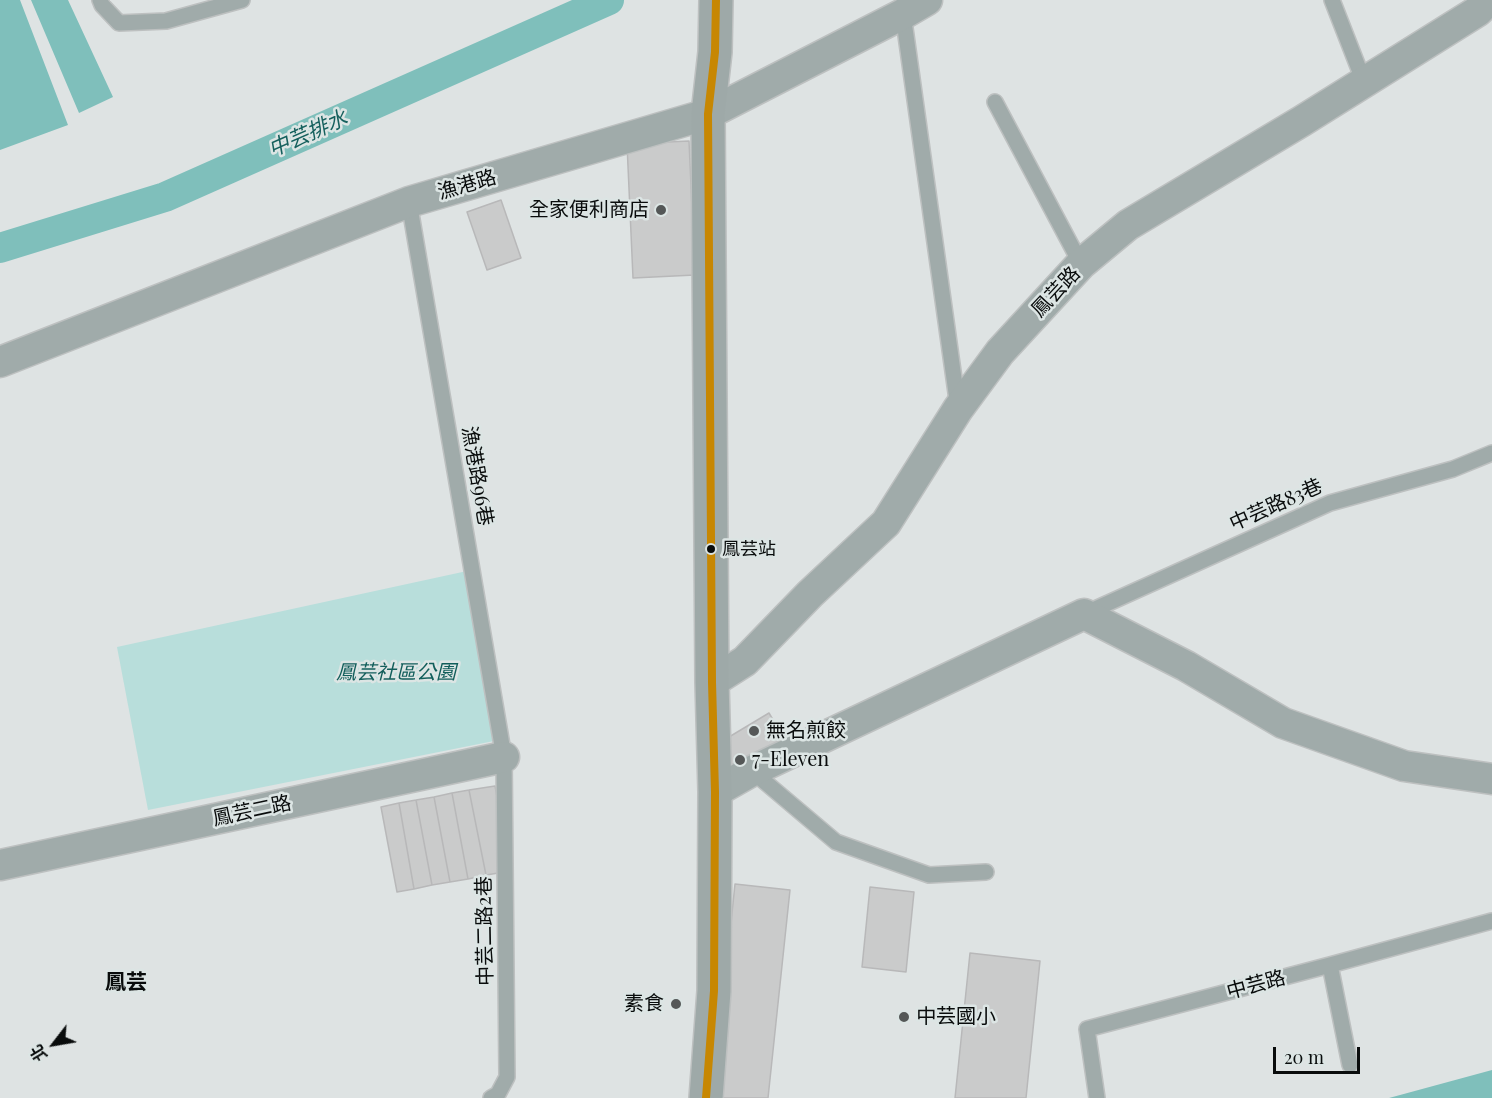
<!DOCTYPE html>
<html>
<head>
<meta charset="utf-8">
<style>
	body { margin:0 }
	#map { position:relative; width:1492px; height:1098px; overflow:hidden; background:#dee3e3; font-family:"Playfair Display","Noto Sans TC",serif }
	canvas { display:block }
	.north { position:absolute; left:24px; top:1014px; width:60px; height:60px; -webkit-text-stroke:4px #dce5e4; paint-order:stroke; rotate:239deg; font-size:16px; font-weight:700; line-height:24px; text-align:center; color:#090c0c }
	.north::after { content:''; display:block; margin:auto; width:21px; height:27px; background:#090c0c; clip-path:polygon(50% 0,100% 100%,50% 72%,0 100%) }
	.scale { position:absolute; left:1273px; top:1047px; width:87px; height:27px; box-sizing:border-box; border:3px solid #090c0c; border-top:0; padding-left:8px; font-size:18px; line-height:21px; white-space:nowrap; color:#090c0c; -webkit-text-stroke:4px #dce5e4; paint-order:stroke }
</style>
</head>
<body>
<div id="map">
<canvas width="1492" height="1098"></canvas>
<div class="north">北</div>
<div class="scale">20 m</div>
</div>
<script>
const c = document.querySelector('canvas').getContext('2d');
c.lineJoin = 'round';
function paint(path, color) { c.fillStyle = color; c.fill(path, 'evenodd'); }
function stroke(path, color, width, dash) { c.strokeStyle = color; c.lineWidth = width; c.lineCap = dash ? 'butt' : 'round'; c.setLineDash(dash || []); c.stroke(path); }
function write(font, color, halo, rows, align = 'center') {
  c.font = font + ' "Playfair Display","Noto Sans TC",serif'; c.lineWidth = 5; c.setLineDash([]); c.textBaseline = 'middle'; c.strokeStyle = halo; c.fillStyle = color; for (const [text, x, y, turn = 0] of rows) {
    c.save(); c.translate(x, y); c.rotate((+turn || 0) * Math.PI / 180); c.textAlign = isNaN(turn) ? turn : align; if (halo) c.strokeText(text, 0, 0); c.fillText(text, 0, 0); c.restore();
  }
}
paint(new Path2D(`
	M 467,571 L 494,741 L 148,810 L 117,647 Z`), '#b8dedb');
paint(new Path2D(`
	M 0,0 L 20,0 L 68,125 L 0,150 Z
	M 31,0 L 68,0 L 113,97 L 79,113 Z
	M 1492,1070 L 1492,1098 L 1389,1098 Z`), '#7fbfbb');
stroke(new Path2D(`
	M 0,248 L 165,197 L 609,0`), '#7fbfbb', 30);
const building = new Path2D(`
	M 689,141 L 695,275 L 633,278 L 627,144 Z
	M 501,200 L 521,258 L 487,270 L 467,212 Z
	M 769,713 L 786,742 L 725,778 L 724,740 Z
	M 495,786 L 511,871 L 486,875 L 469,790 Z
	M 469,790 L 486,875 L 468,879 L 452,793 Z
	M 452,793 L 468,879 L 450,882 L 434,797 Z
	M 434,797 L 450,882 L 432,885 L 416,800 Z
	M 416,800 L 432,885 L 414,889 L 399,803 Z
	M 399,803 L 414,889 L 397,892 L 381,807 Z
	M 735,884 L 790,890 L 768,1098 L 713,1098 Z
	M 870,887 L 914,892 L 906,972 L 862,967 Z
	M 970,953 L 1040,961 L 1026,1098 L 955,1098 Z`);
paint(building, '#cacbcb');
stroke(building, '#b8b8b9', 1.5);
const lane = new Path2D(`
	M 100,0 L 102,5 L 119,23 L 166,21 L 242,0
	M 1332,0 L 1364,82
	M 903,14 L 958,407
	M 995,102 L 1081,264
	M 409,202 L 504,757 L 507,1077 L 498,1094 L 491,1098
	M 1084,614 L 1330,503 L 1453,469 L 1492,453
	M 752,771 L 836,842 L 929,875 L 986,872
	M 1330,965 L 1350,1065
	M 1097,1098 L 1087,1029 L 1330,965 L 1492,921`);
const street = new Path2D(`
	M 0,362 L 409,202 L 708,114 L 903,14 L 927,0
	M 712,682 L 745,661 L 810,594 L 886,523 L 958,409 L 1000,352 L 1081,264 L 1128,225 L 1302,121 L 1478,11 L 1488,0
	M 715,792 L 752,771 L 1084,614 L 1186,666 L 1283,723 L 1404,766 L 1492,779
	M 0,865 L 504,757`);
const secondary = new Path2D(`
	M 706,1098 L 714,991 L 715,792 L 712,682 L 708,114 L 715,52 L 716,0`);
stroke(lane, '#bdc0c0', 18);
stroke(street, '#bdc0c0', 33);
stroke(secondary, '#bdc0c0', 36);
stroke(lane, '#a0abaa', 15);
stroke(street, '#a0abaa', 30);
stroke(secondary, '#9ea9a8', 33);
stroke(new Path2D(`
	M 706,1098 L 714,991 L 715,792 L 712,682 L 708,114 L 715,52 L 716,0`), '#c78702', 8);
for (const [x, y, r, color] of [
	[661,210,6,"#545757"],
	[711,549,5,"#090c0c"],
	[754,731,6,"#545757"],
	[740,760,6,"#545757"],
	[676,1004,6,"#545757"],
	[904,1017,6,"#545757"]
]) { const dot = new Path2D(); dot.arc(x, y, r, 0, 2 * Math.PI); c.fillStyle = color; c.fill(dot); stroke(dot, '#dce5e4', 2); }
write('18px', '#090c0c', '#dce5e4', [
	["鳳芸站",722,549]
], 'left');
write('20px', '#090c0c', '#dce5e4', [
	["漁港路",467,185,-16],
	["鳳芸路",1056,292,-47],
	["漁港路96巷",477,476,80],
	["中芸路83巷",1276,505,-24],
	["鳳芸二路",252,811,-12],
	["中芸二路2巷",485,931,-91],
	["中芸路",1256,985,-15]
]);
write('20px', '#090c0c', '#dce5e4', [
	["全家便利商店",649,210,"right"],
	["無名煎餃",766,731],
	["7-Eleven",752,760],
	["素食",664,1004,"right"],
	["中芸國小",916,1017]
], 'left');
write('italic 20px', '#125e5b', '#dce5e4', [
	["鳳芸社區公園",396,673]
]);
write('italic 21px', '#15605d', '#dce5e4', [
	["中芸排水",308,134,-24]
]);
write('bold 21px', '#090c0c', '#dce5e4', [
	["鳳芸",126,982]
]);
</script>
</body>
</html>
